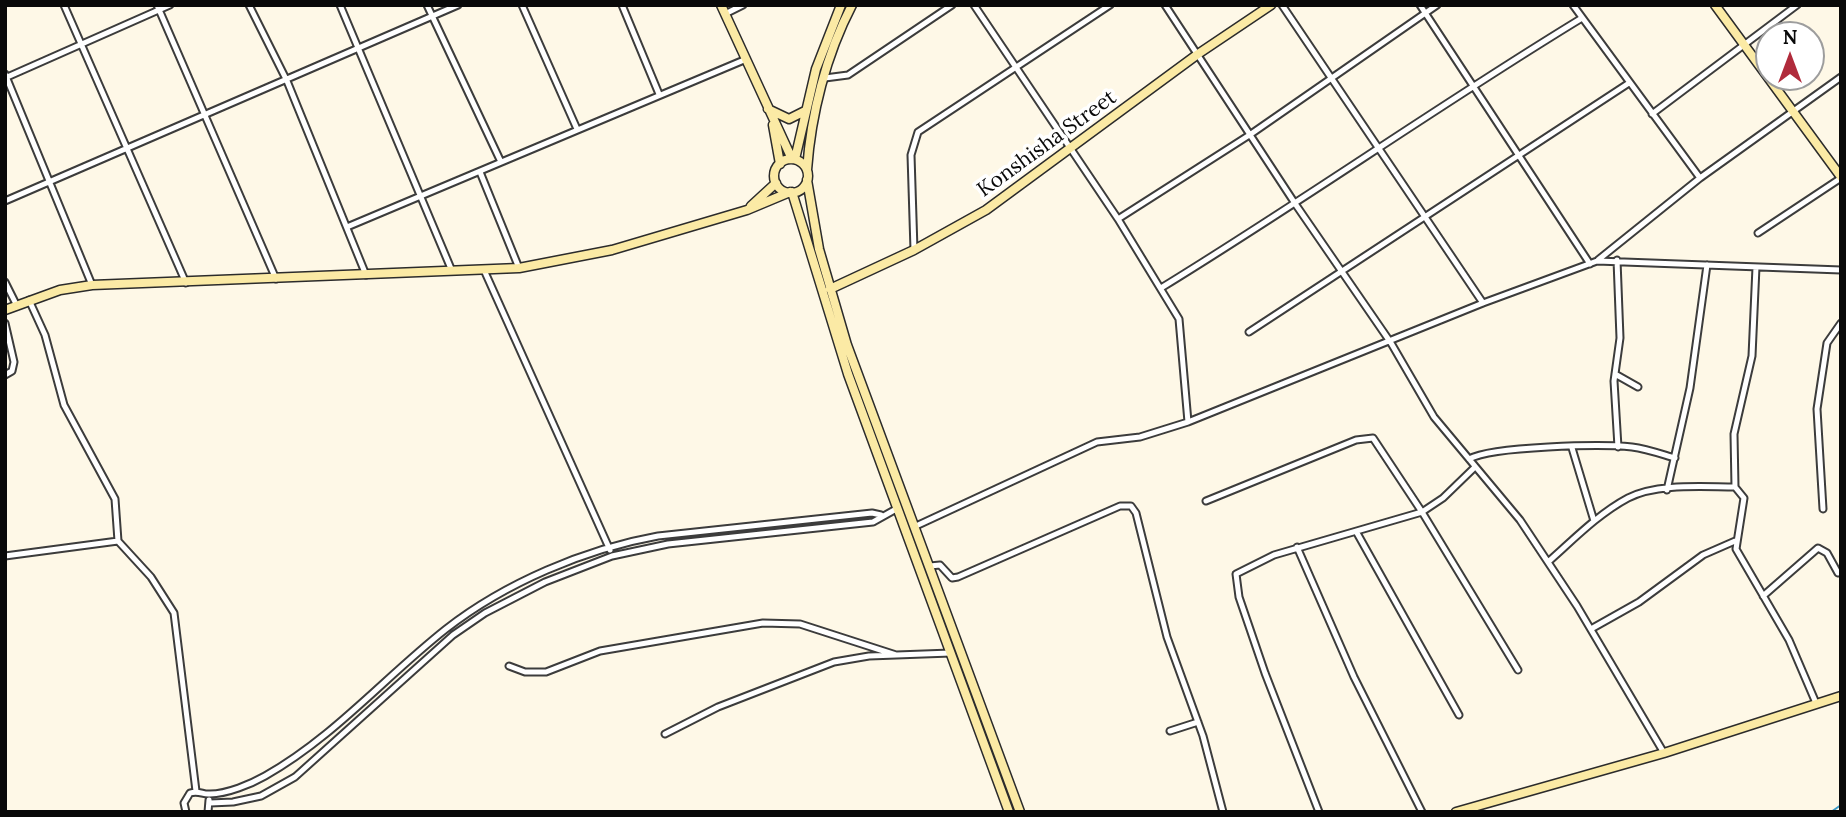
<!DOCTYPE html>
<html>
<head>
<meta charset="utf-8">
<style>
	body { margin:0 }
	#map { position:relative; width:1846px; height:817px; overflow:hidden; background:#fef8e7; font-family:Lora,serif }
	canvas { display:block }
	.frame { position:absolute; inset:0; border:7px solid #090909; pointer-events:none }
	.north { position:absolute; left:1755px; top:21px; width:70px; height:70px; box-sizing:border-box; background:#fff; border:2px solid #9d9d9d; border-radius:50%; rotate:0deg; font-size:19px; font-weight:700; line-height:28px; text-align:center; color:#090909 }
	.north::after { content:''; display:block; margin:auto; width:24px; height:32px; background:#b02b3b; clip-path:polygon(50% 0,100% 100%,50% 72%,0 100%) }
</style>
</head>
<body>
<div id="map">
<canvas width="1846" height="817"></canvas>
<div class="frame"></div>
<div class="north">N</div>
</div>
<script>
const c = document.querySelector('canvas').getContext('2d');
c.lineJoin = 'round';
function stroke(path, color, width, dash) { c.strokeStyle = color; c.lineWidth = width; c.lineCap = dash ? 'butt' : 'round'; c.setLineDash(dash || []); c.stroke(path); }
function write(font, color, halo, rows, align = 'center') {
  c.font = font + ' Lora,serif'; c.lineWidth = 7; c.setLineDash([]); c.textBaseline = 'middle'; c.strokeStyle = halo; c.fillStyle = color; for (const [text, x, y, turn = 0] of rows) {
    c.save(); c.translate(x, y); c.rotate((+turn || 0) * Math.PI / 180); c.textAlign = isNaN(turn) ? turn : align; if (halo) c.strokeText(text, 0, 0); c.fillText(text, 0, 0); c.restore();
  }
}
stroke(new Path2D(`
	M 1831,812 L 1841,805`), '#3a98c5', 2);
const street = new Path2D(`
	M 64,5 L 186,283
	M 157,5 L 276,279
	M 249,5 L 287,81 L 366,275
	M 340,5 L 452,271
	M 427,5 L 501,162
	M 522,5 L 577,129
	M 622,5 L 659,94
	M 974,5 L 1118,219 L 1179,319 L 1188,422
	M 1165,5 L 1296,205 L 1391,343 L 1434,417 L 1520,520 L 1577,606 L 1664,753
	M 1282,5 L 1483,303
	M 1420,5 L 1590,264
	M 1573,5 L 1700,178
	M 725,14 L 743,5
	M 5,74 L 92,285
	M 5,78 L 170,5
	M 825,78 L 848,75 L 952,5
	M 1652,114 L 1797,5
	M 480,172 L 519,268
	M 5,201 L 458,5
	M 1118,219 L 1251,134 L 1437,5
	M 347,227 L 744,60
	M 1758,233 L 1841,178
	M 914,250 L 911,155 L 918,132 L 1110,5
	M 1598,260 L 1700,178 L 1841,77
	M 1617,260 L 1620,338 L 1614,381 L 1618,447
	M 484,270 L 610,550
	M 5,282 L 16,304
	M 1161,288 C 1303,201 1439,105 1582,18
	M 29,300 L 45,335 L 64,405 L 115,499 L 118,541 L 151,577 L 174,613 L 196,791
	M 5,323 L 14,362 L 12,371 L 5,375
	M 1249,332 L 1629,83
	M 1615,374 L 1638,387
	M 1572,448 L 1594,521
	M 1469,459 C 1493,446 1602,444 1632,447 C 1647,449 1661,454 1675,458
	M 1735,487 L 1734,434 L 1752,356 L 1756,267
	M 1667,490 L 1690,388 L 1707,265
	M 1206,501 L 1356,440 L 1373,438 L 1422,512 L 1518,670
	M 1823,509 L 1817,409 L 1827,343 L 1841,323
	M 916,526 L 1097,442 L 1140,437 L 1188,422 L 1483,303 L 1597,261 L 1841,270
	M 1357,533 L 1459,715
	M 1297,547 L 1354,677 L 1422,812
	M 5,556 L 118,541
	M 1548,562 C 1573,540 1598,514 1628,498 C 1657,483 1703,487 1735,487 L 1744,498 L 1736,549 L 1789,640 L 1816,703
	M 930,566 L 940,565 L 952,578 L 958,577 L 1120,506 L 1131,506 L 1136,513 L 1167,637 L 1203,736 L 1223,812
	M 1763,596 L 1818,548 L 1827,553 L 1838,573
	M 1591,629 L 1639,602 L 1703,555 L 1735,541
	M 509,666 L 525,672 L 546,672 L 600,651 L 763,623 L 800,624 L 896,655
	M 1170,731 L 1198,722
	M 665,734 L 718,707 L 834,662 L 869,656 L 951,653
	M 210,803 L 233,802 L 261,796 L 295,777 L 453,635 L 485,613 L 545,582 L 612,556 L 668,544 L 873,522 L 898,508
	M 186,812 L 184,803 L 190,793 C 199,790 203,795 210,794 C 227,794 251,784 265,776 C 334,737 385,677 446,629 C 505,583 585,549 658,536 L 872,513 L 881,515
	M 208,812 L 209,800
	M 1319,812 L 1265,673 L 1239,597 L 1236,574 L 1274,555 L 1422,512 L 1443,498 L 1475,467`);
const secondary = new Path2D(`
	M 721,5 L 792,159
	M 1715,5 L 1841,177
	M 768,109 L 789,119 L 805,111
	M 773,125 L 780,164
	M 795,159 L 816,69 L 841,5
	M774 176a17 17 0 1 1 34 0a17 17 0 1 1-34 0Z
	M 807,170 C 811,114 826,55 852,5
	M 807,180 L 819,249 L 847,345 L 1020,812
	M 792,192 L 848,374 L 1009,812
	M 751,206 L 776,183
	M 830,289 L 914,250 L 986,210 L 1198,54 L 1271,5
	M 5,310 L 60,290 L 92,285 L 519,268 L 612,250 L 747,210 L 790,192
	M 1456,812 L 1664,753 L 1841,696`);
stroke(street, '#3c3c3c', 9);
stroke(secondary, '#2b2b2b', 11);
stroke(street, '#fff', 5);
stroke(secondary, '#fbeaa5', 8);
write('21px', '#090909', '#fff', [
	["Konshisha Street",1047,144,-36]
]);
</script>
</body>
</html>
